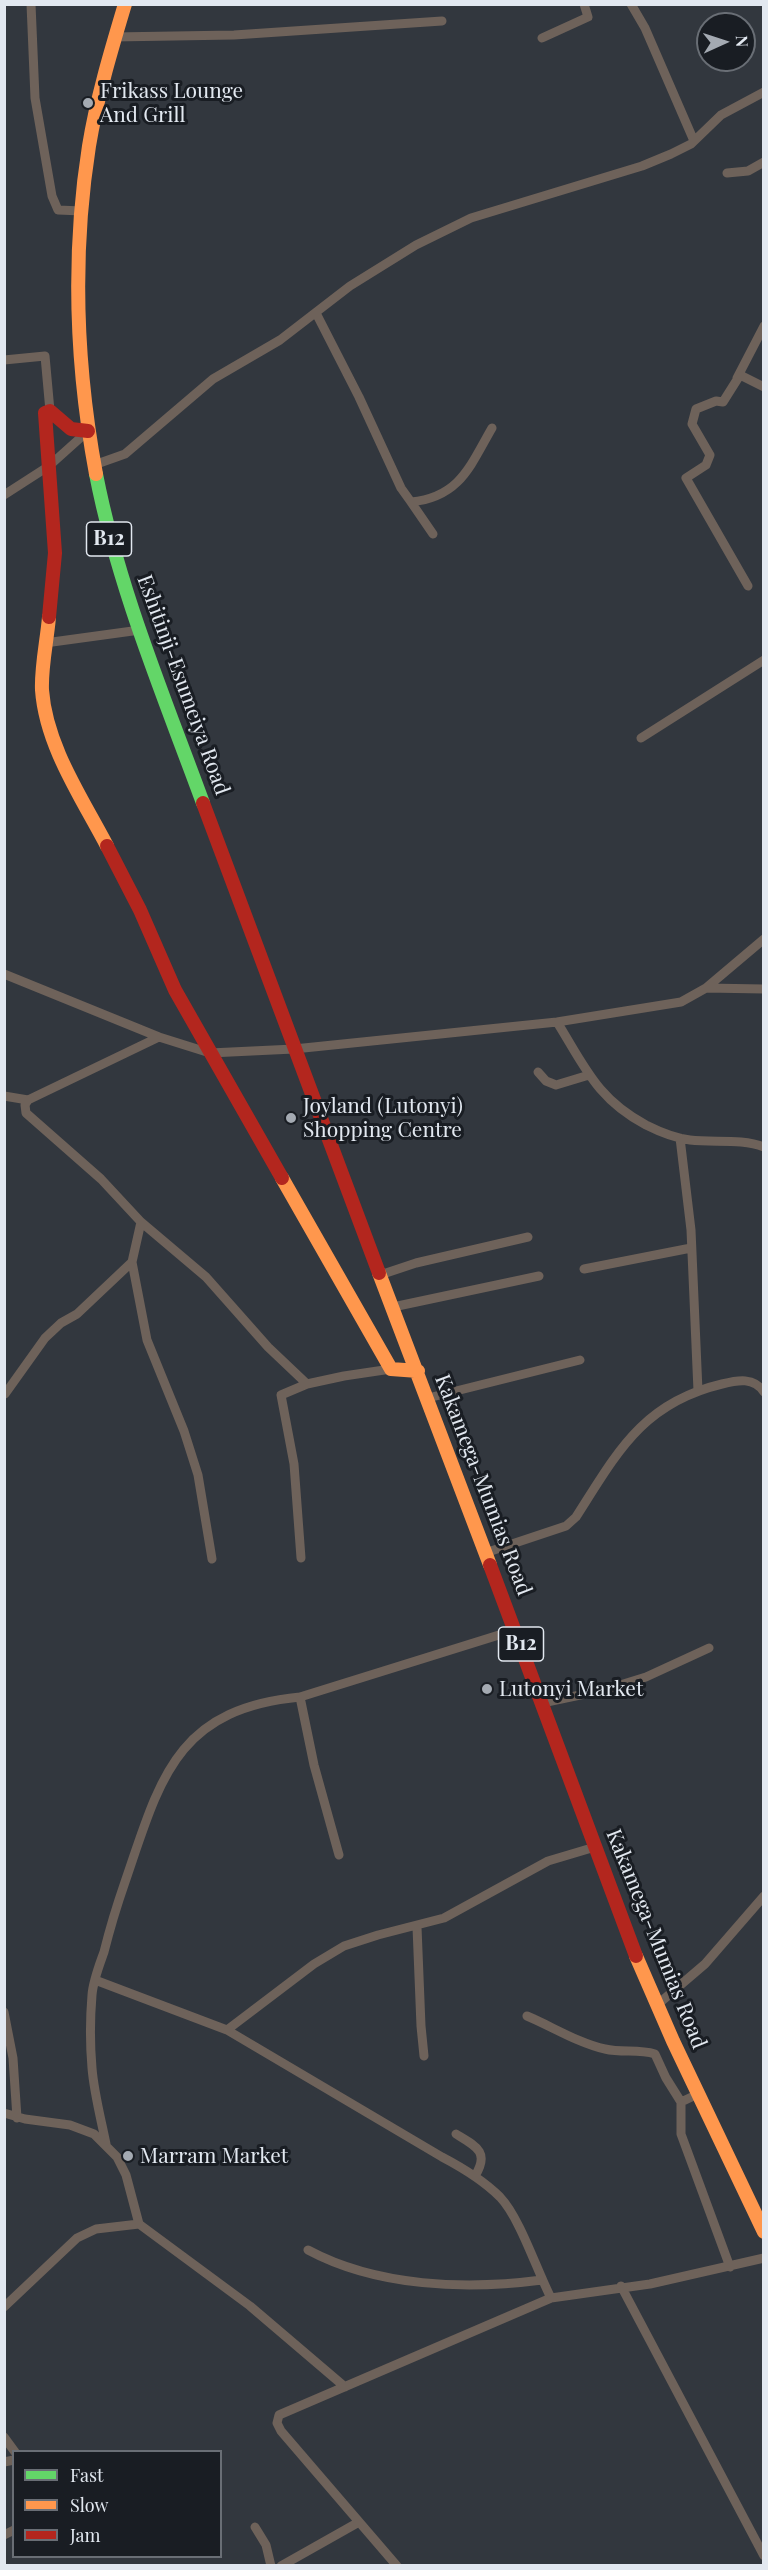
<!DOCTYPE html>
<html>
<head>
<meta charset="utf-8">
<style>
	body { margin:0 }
	#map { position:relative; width:768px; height:2570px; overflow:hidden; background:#32373e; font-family:"Playfair Display",serif }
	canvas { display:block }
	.frame { position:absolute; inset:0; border:6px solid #e2e8f0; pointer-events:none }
	.legend { position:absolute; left:12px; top:2450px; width:210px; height:108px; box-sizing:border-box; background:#191d23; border:2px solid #696e75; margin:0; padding:8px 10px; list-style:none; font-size:18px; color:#e2e8f0 }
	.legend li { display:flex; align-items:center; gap:12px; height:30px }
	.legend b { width:30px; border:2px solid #696e75 }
	.north { position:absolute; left:696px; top:12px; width:60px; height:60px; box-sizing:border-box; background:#191d23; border:2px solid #696e75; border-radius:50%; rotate:87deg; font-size:16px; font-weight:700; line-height:24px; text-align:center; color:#e2e8f0 }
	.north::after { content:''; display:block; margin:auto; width:21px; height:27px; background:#a4aab2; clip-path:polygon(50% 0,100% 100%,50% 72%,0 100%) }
</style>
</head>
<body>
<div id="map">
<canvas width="768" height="2570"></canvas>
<div class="frame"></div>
<ul class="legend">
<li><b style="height:8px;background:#63d668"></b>Fast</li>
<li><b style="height:8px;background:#ff974d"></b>Slow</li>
<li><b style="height:8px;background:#b3261e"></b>Jam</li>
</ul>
<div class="north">N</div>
</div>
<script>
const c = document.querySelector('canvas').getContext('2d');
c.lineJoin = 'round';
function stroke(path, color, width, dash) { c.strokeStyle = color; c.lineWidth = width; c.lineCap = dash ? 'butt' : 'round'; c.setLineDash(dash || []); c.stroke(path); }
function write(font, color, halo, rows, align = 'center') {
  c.font = font + ' "Playfair Display",serif'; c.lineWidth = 6; c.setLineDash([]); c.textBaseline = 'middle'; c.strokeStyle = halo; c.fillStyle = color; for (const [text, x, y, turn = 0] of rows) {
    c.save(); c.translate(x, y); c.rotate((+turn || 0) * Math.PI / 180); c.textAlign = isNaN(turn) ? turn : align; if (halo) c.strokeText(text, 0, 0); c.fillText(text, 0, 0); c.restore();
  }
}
stroke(new Path2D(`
	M 31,4 L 35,98 L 52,196 L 58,210 L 82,211
	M 631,4 L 645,28 L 694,141
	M 113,37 L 234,35 L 442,21
	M 542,38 L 588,17 L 584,4
	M 727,173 L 748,171 L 764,162
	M 316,313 L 359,397 L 401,488 L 411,502 C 460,497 470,466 492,428
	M 4,360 L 45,356 L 50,411
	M 737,378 L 764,326
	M 94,465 L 125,454 L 213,379 L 280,340 L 350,286 L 416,245 L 471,218 L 642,166 L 671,154 L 691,144 L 721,115 L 764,92
	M 4,495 L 49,466 L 88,431
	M 411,502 L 433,534
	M 748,586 L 686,478 L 706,465 L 710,455 L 692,424 L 696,409 L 716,401 L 723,402 L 740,375 L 764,387
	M 45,643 L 140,630
	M 641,738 L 764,660
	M 4,974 L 159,1037 L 210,1053 L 294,1049 L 557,1022 L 681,1002 L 706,988 L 764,939
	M 706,988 L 764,989
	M 557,1022 C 585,1067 597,1099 646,1125 C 660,1132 674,1138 690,1140 C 714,1143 741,1138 764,1147
	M 159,1037 L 28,1100 L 25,1105 L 26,1113 L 101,1179 L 141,1222 L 206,1277 L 268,1347 L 307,1384 L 281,1395 L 294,1464 L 301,1558
	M 538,1072 L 546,1081 L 556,1085 L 589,1075
	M 4,1096 L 28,1100
	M 680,1138 L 691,1230 L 698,1391
	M 141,1222 L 132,1262 L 147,1340 L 184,1431 L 198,1475 L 212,1559
	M 584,1269 L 691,1248
	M 380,1275 L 416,1263 L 528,1237
	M 393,1307 L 539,1276
	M 307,1384 L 344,1376 L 391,1369
	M 5,1394 L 45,1338 L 61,1323 L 77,1314 L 132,1262
	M 428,1398 L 580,1360
	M 485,1553 L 566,1526 L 576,1517 C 617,1453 642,1403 722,1384 C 738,1380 754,1377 764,1392
	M 300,1697 L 314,1765 L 339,1855
	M 542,1703 L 604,1690 L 646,1677 L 709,1648
	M 417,1927 L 421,2026 L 424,2056
	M 95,1980 L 227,2030 L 442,2157 C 463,2168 483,2180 500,2197 C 520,2218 537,2271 551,2298
	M 657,2005 L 705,1964 L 764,1896
	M 4,2012 L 13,2058 L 17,2118
	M 527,2016 C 551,2026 580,2044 605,2049 C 622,2053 638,2049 655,2054 L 666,2078 L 681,2102
	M 227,2030 L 314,1964 L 344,1946 L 378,1935 L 444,1918 L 548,1861 L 595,1847
	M 698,2094 L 681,2102 L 681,2134 L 730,2267
	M 4,2113 L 25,2119 L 70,2125 L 94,2134 L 117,2157 L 126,2175 L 139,2224 L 250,2306 L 345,2387
	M 456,2134 C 476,2146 490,2152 475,2176
	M 106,2144 C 101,2119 94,2093 92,2068 C 90,2045 90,2019 92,1995 C 93,1981 99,1966 104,1952 C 110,1928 117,1905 125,1882 C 160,1780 175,1709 300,1697 L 515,1630
	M 308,2250 C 377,2287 466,2290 542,2280
	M 621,2286 L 764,2556
	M 4,2307 L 77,2238 L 96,2229 L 139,2224
	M 4,2437 L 15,2452
	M 4,2462 L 14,2460
	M 255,2527 L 266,2545 L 271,2566
	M 4,2535 L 14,2530
	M 281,2566 L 359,2522
	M 397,2566 L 281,2431 L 277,2423 L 279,2415 L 551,2298 L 650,2284 L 764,2258`), '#6e625a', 9);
stroke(new Path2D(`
	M 96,474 C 118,587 163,694 203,803`), '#63d668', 14);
stroke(new Path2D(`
	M 96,474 C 76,366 72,254 89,146 C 97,97 111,51 125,4
	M 49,617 C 47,641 41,667 42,690 C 46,746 82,798 107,846
	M 282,1178 L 391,1369 L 418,1371
	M 379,1273 L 490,1565
	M 636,1956 L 673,2041 L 764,2232`), '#ff974d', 14);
stroke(new Path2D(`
	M 49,617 L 55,553 L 45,413 L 50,411 L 71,429 L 88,431
	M 203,803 L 379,1273
	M 107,846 L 140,910 L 175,990 L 282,1178
	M 490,1565 L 636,1956`), '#b3261e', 14);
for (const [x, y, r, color] of [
	[88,103,6,"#a4aab2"],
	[291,1118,6,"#a4aab2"],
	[487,1689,6,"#a4aab2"],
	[128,2156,6,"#a4aab2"]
]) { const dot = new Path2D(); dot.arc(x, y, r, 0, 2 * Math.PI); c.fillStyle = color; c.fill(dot); stroke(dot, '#191d23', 2); }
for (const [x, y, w] of [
	[109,539,45],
	[521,1644,45]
]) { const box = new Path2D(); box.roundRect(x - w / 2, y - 17, w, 34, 4.5); c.fillStyle = '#191d23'; c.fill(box); stroke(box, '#e2e8f0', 1.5); }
write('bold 20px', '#e2e8f0', null, [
	["B12",109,539],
	["B12",521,1644]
]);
write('21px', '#e2e8f0', '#191d23', [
	["Frikass Lounge",100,91],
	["And Grill",100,115],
	["Joyland (Lutonyi)",303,1106],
	["Shopping Centre",303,1130],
	["Lutonyi Market",499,1689],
	["Marram Market",140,2156]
], 'left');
write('21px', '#e2e8f0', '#191d23', [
	["Eshitinji-Esumeiya Road",183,685,70],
	["Kakamega-Mumias Road",483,1485,69],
	["Kakamega-Mumias Road",656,1939,68]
]);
</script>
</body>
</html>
